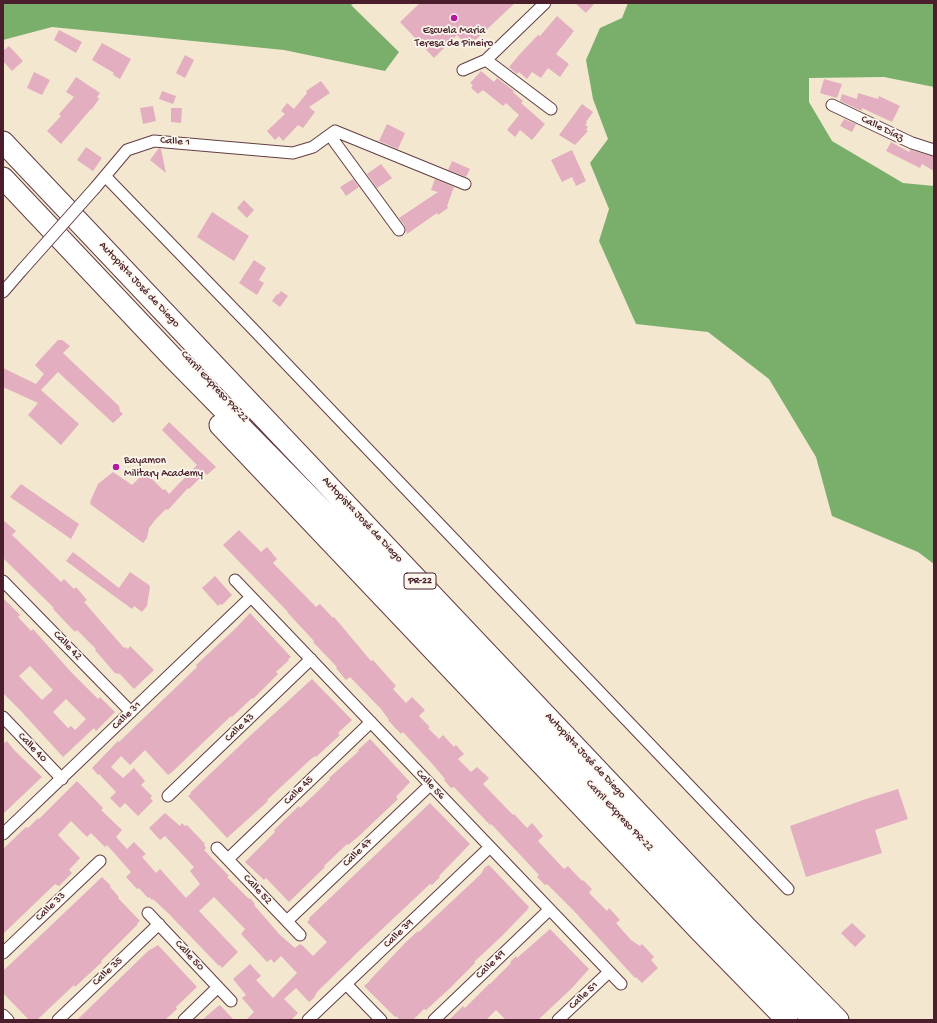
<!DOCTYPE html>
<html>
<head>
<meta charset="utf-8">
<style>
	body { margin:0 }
	#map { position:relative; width:937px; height:1023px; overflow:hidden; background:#f3e7cf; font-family:"Gochi Hand",sans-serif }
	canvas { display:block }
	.frame { position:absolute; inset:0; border:4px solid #4a1f2b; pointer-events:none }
</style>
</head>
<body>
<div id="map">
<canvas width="937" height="1023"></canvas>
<div class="frame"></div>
</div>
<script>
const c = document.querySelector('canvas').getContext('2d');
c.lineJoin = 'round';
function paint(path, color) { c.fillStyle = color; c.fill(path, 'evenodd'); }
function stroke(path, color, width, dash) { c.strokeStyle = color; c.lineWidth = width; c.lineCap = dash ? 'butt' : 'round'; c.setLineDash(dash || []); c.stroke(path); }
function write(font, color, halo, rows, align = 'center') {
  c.font = font + ' "Gochi Hand",sans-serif'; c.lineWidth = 3.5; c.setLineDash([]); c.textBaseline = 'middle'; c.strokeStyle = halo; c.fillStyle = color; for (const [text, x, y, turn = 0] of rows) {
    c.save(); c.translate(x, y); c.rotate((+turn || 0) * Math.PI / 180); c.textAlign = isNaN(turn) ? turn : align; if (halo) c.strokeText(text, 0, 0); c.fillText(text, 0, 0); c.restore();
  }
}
paint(new Path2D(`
	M 3,3 L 355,3 L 351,5 L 399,52 L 385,71 L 284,50 L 52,27 L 3,40 Z
	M 628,3 L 934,3 L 934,87 L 884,77 L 809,78 L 809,102 L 832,141 L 903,183 L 934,186 L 934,564 L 918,552 L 832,516 L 816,457 L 769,379 L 708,332 L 636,324 L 599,241 L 609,209 L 590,163 L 608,139 L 593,99 L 586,60 L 600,28 L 622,18 Z`), '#7aaf6b');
paint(new Path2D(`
	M 420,3 L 515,3 L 468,47 L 457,35 L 434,58 L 400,22 Z
	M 575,3 L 595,3 L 586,13 Z
	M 557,16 L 574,31 L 556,54 L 569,64 L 560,77 L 548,68 L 541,78 L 532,72 L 527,79 L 519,72 L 517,74 L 509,67 L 519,55 L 538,35 L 540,36 Z
	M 59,30 L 82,42 L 76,53 L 54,40 Z
	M 102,43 L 131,59 L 120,79 L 113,75 L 114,73 L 92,60 Z
	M 9,46 L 23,61 L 12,71 L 3,61 L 3,51 Z
	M 185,55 L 194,60 L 185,78 L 176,73 Z
	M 481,71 L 494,82 L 497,78 L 514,91 L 513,92 L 523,101 L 521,103 L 545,124 L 532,140 L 520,130 L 515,137 L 507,130 L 519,115 L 506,103 L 503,106 L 483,90 L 478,94 L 471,88 L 473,85 L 470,83 Z
	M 34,72 L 50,80 L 42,95 L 27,88 Z
	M 76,77 L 100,93 L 97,97 L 99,99 L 92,109 L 91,109 L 61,144 L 47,131 L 61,116 L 59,114 L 74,97 L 66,92 Z
	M 824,79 L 842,84 L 837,98 L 820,93 Z
	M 321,81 L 330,93 L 309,107 L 315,112 L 303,128 L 298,125 L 283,141 L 279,136 L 275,140 L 267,131 L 285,114 L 281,111 L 287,103 L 294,109 L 307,93 L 306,91 Z
	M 162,91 L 176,96 L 173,104 L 159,99 Z
	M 858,93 L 878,99 L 879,96 L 900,106 L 892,122 L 862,108 L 862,111 L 840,101 L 842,94 L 857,99 Z
	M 582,104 L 593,112 L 586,122 L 587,123 L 585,125 L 588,127 L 586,130 L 588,131 L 575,145 L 559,135 Z
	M 153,106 L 156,121 L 143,124 L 140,108 Z
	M 171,108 L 182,108 L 181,123 L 171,122 Z
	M 844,119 L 856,124 L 852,132 L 840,126 Z
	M 387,124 L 405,133 L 398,149 L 379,141 Z
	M 891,142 L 909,152 L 910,150 L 934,157 L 934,171 L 922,164 L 920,168 L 886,151 Z
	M 86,147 L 102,158 L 93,171 L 77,160 Z
	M 159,148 L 161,149 L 166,173 L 150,160 Z
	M 572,150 L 586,181 L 576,186 L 572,177 L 562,182 L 551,160 Z
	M 452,161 L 470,169 L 466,177 L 448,170 Z
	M 381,164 L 392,178 L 377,188 L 367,174 Z
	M 353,179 L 359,187 L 346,196 L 340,187 Z
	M 435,179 L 454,187 L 447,206 L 448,208 L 438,215 L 437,213 L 407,234 L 405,226 L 399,218 L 438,192 L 431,190 Z
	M 244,200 L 254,210 L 247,218 L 237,208 Z
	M 212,212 L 249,236 L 234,261 L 197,237 Z
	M 254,260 L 266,268 L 259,280 L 264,283 L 257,295 L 239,283 Z
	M 281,291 L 288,296 L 280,307 L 272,301 L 277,294 L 278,295 Z
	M 58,340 L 62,340 L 70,346 L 63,353 L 119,406 L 120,411 L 123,414 L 113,423 L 58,372 L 41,390 L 79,424 L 61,445 L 28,415 L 38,403 L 3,387 L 3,368 L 36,384 L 44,374 L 35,365 Z
	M 169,422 L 216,467 L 207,475 L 205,473 L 189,489 L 188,488 L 168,510 L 166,509 L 156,519 L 149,528 L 147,538 L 143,543 L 90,504 L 91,503 L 90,502 L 98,484 L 113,472 L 132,485 L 145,472 L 163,490 L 165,489 L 169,494 L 197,465 L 162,430 Z
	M 21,484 L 79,524 L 71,539 L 10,497 Z
	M 3,520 L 16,531 L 12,535 L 61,582 L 64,579 L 74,589 L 76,587 L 87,600 L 84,602 L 124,648 L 125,647 L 128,649 L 130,646 L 154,670 L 134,689 L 120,674 L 115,673 L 107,664 L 95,650 L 96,649 L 77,630 L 75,632 L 53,609 L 54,608 L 3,558 Z
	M 239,530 L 261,552 L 267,547 L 277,559 L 273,563 L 316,607 L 320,604 L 333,618 L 334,617 L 371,661 L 373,660 L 396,686 L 393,689 L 406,703 L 412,697 L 425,710 L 419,716 L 430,727 L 428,728 L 439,739 L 443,735 L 454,747 L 456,745 L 464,754 L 458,759 L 471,772 L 477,767 L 489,778 L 483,784 L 513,815 L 514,814 L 527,828 L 532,823 L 543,836 L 538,841 L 564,869 L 568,866 L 582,881 L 583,880 L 592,889 L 589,892 L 591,895 L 607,911 L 609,908 L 620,920 L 616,923 L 631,940 L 640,946 L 642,944 L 654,957 L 651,960 L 658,968 L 642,983 L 636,977 L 635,978 L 574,911 L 547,884 L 545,885 L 537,877 L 539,875 L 494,827 L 491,824 L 490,825 L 454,787 L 451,788 L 444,780 L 445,779 L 435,767 L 413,743 L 403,732 L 401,734 L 388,720 L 389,720 L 381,709 L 350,677 L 346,680 L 336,668 L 337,667 L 313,642 L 314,641 L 287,612 L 288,612 L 223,545 Z
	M 73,552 L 119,588 L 130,572 L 149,585 L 150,587 L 147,606 L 142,612 L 134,606 L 132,609 L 66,561 Z
	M 215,576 L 232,595 L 222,605 L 220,604 L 218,606 L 202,588 Z
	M 3,598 L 20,615 L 18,617 L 31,631 L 33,629 L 71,672 L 98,699 L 100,697 L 115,712 L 96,731 L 94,728 L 63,757 L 20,710 L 3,693 ZM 30,666 L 53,690 L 42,700 L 19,676 ZM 66,699 L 86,719 L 75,730 L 71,726 L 68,728 L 53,712 Z
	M 250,613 L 291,657 L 288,659 L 289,660 L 276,672 L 278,674 L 253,699 L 252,698 L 232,717 L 231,716 L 171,773 L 168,775 L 145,750 L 130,765 L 121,756 L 111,767 L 123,778 L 134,768 L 145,781 L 141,785 L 152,796 L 150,798 L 153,801 L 138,816 L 125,803 L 120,808 L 110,798 L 116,792 L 99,774 L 98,775 L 92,768 L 118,741 L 119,742 L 197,667 L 196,665 L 237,627 Z
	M 312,679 L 352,720 L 338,733 L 340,735 L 316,757 L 315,756 L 311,759 L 267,800 L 268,801 L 227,838 L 188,796 L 191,794 L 190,793 L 252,734 Z
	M 370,739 L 410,782 L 396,797 L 398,799 L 359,836 L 348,845 L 347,844 L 324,866 L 325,867 L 289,902 L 266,878 L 264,880 L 245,862 L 275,832 L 274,830 L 299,806 L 300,808 L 316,793 L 330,779 L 329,778 L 359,751 L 358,750 Z
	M 7,741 L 15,751 L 42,777 L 3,814 L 3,744 Z
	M 77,781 L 103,808 L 101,810 L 122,830 L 116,837 L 127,849 L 134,842 L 146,854 L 142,857 L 156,873 L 160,869 L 186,898 L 200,884 L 190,871 L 194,867 L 165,836 L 160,840 L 149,828 L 165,813 L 180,826 L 182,823 L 185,826 L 187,825 L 205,844 L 204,845 L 206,848 L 204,850 L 229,876 L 227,877 L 249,899 L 250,898 L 255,904 L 254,905 L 280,935 L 295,948 L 300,944 L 303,946 L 313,956 L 327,942 L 307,922 L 310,919 L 309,918 L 430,803 L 470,844 L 439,876 L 440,877 L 432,885 L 430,884 L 361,949 L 317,992 L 314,998 L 309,1002 L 296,988 L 284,999 L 298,1013 L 291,1020 L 246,1020 L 254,1012 L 242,998 L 246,995 L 233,979 L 250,964 L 261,976 L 256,980 L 273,998 L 297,973 L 281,956 L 274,963 L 271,959 L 267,962 L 241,934 L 245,929 L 214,897 L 199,911 L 238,952 L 222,968 L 220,965 L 219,966 L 168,913 L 153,899 L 152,900 L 149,897 L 148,898 L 139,888 L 137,889 L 126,877 L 131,872 L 107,845 L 105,847 L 91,833 L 87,837 L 71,821 L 58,835 L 80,858 L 69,870 L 72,873 L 59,886 L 55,884 L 3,934 L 3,849 L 26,827 L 28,828 L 38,818 L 39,819 Z
	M 898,789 L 908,819 L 875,830 L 882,853 L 806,877 L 790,826 L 866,799 Z
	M 489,865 L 529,907 L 527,910 L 502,936 L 474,962 L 475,963 L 448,990 L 426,1010 L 424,1009 L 413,1020 L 400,1020 L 396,1016 L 395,1017 L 364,986 L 370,981 L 369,981 L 406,942 L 418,931 L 419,932 L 481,874 L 485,867 Z
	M 102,877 L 111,886 L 110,887 L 119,897 L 118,898 L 140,921 L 137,923 L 138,924 L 101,961 L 102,962 L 89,974 L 75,987 L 74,985 L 37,1020 L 29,1020 L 3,993 L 3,971 Z
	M 852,923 L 866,936 L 855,947 L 841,933 Z
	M 550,929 L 589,969 L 572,988 L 538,1020 L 506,1020 L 496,1010 L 486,1020 L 449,1020 L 463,1006 L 465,1008 L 489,984 L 490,984 L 511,963 L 510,962 L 516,956 L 517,958 Z
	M 158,945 L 197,987 L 176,1007 L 177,1009 L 165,1020 L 77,1020 L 148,951 Z
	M 220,1005 L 234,1020 L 202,1020 L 217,1007 Z`), '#e2aec0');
const minor = new Path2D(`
	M 486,60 L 551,109
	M 463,70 L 486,60 L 545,3
	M 832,105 L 912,143 L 934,150
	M 335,131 L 465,184
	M 335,131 L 334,141 L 399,230
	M 105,176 L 253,329 L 788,889
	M 95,188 L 127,150 L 154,141 L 293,153 L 313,147 L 335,131
	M 3,292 L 22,270
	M 235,580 L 621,984
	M 3,581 L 131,712
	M 3,717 L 62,779
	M 168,796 L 311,659
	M 3,834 L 251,597
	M 217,848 L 300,935
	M 228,859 L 371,722
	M 148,913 L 231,1001
	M 287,921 L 430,785
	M 3,953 L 100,861
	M 346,984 L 381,1020
	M 3,1015 L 8,1020
	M 58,1020 L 159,924
	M 184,1020 L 218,987
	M 308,1020 L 490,847
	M 434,1020 L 549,910
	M 558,1020 L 609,972`);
const motorway = new Path2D(`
	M 3,142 L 746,927 L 838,1020
	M 3,178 L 172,357 L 403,592 L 425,611 L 754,959 L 814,1020
	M 220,425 L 701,932 L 787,1020`);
stroke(minor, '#633d44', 13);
stroke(motorway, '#633d44', 23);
stroke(minor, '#fff', 11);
stroke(motorway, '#fff', 21);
const minorBridge = new Path2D(`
	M 22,270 L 95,188`);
stroke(minorBridge, '#633d44', 13, []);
stroke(minorBridge, '#fff', 11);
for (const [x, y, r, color] of [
	[454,18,4,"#b5179e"],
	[116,467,4,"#b5179e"]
]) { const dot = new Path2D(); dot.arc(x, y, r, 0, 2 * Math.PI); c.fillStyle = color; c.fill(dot); stroke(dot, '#fbf7ec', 1.5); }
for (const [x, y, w] of [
	[420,581,32]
]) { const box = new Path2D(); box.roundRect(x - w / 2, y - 8, w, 16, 3); c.fillStyle = '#fbf7ec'; c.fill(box); stroke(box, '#4a1f2b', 1); }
write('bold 10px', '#4a1f2b', null, [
	["PR-22",420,581]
]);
write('11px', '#4a1f2b', '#fbf7ec', [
	["Escuela Maria",454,31],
	["Teresa de Pineiro",454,44],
	["Bayamon",124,461,"left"],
	["Military Academy",124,474,"left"]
]);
write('11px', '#4a1f2b', '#fbf7ec', [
	["Calle Díaz",882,129,26],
	["Calle 1",175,142,5],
	["Autopista José de Diego",139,285,47],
	["Carril Expreso PR-22",214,387,47],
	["Autopista José de Diego",362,520,47],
	["Calle 42",67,646,46],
	["Calle 31",127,716,-44],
	["Calle 43",240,728,-44],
	["Calle 40",32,748,46],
	["Autopista José de Diego",585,756,47],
	["Calle 56",430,785,46],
	["Calle 45",299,791,-44],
	["Carril Expreso PR-22",619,816,47],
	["Calle 47",358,853,-44],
	["Calle 52",257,890,47],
	["Calle 33",51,907,-44],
	["Calle 39",399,934,-44],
	["Calle 50",189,956,47],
	["Calle 49",491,965,-44],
	["Calle 35",108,972,-43],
	["Calle 51",584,996,-43]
]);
</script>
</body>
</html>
